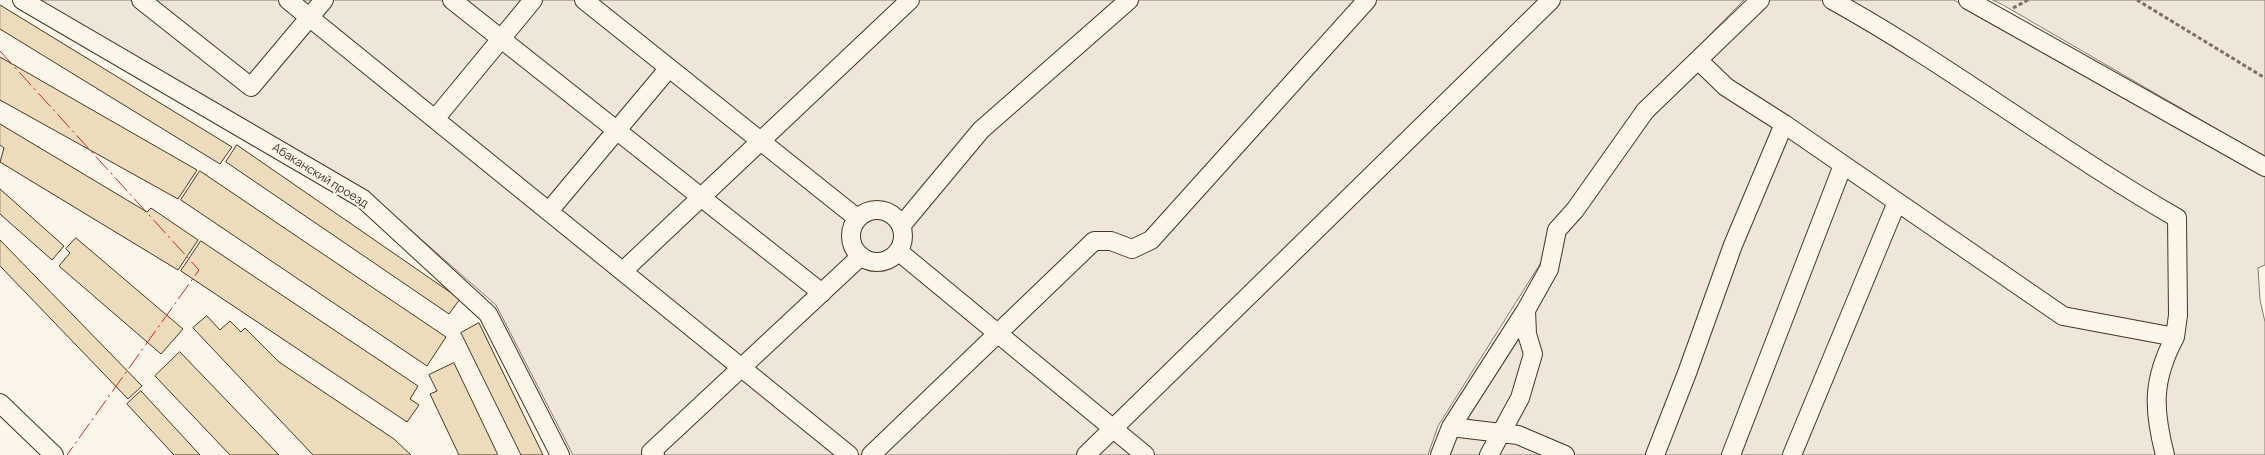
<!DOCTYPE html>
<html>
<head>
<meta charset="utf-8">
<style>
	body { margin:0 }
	canvas { display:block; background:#fbf6e9 }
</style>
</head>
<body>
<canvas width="2265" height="455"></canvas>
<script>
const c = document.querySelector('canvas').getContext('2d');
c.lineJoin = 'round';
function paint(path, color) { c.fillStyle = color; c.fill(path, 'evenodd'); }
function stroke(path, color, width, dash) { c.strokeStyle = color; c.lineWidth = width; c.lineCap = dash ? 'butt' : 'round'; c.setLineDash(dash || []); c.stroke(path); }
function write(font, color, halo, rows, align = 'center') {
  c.font = font + ' Manrope,sans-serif'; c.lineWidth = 4; c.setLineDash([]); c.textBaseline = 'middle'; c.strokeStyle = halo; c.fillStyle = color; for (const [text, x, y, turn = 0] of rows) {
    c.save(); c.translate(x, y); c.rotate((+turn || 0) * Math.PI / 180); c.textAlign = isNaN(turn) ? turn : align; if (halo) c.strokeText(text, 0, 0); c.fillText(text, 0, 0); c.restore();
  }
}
const green = new Path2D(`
	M 31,0 L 1744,0 L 1639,107 L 1438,426 L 1428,455 L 573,455 L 496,305 L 365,190 L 228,115 Z
	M 1767,0 L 1954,0 L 2265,175 L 2265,265 L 2258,268 L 2260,300 L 2265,322 L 2265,455 L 1447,455 L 1561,237 L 1650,115 Z
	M 1993,0 L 2265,0 L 2265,157 L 2003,5 Z`);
paint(green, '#ede6d9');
stroke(green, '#887966', 1);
const building = new Path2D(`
	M 0,5 L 232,147 L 220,164 L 0,29 Z
	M 0,57 L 197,170 L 178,199 L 0,100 Z
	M 0,124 L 147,212 L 151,208 L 198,240 L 178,270 L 0,162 L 4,148 L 0,145 Z
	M 237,145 L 460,299 L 449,314 L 226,162 Z
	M 200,171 L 446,337 L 427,366 L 181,200 Z
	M 0,189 L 64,246 L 52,260 L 0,214 Z
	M 76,238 L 183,329 L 161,354 L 59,266 L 70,253 L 66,249 Z
	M 0,240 L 142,386 L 128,399 L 0,266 Z
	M 201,241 L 418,386 L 410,399 L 419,405 L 407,422 L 181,271 Z
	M 207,316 L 220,330 L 230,321 L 241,332 L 245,328 L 279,362 L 394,439 L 411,455 L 313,455 L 193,328 Z
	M 479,323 L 543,455 L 521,455 L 461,333 Z
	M 180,352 L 279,455 L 230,455 L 155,376 Z
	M 454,363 L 498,455 L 459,455 L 430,394 L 437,391 L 429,375 Z
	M 141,391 L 200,455 L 174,455 L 127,404 Z`);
paint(building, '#ecdcbc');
stroke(building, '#4a3520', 1);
const minor = new Path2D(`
	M 22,0 L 363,199 L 488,314 L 560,455
	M 141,0 L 251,87 L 324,0
	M 288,0 L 849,455
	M 452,0 L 822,293
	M 584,0 L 857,218
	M 1832,0 C 1951,66 2059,150 2177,218 L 2178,315 L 2175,337
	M 1968,0 L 2265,167
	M 1698,60 L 1726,87 L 1784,124 L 2063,316 L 2175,337 C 2152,380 2153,409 2165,455
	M 435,119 L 533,0
	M851 236a26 26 0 1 1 52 0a26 26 0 1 1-52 0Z
	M 549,211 L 669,68
	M 901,226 L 981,130 L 1129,0
	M 898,251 L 1145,455
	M 623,271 L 910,0
	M 0,403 L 54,455
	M 1451,427 L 1518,435 L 1565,455
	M 655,455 L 651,452 L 861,256
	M 871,455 L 1094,241 L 1111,241 L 1132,249 L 1151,240 L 1367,0
	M 1086,455 L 1551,0
	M 1440,455 L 1451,427 L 1526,310 L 1549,269 L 1557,230 L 1575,210 L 1645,111 L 1760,0
	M 1489,455 L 1520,398 L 1533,354 L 1527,334 L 1526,310
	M 1655,455 L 1687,373 L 1733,245 L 1784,124
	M 1731,455 L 1843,165
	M 1792,455 L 1897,202`);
stroke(minor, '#4a3520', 20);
stroke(new Path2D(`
	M 2137,0 L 2265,78
	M 2013,8 L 2028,0`), '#7f6f5c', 3, [4, 2.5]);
stroke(minor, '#fbf6e9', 18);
stroke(new Path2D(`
	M 0,51 L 199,270 L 67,455`), '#c62828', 1, [18, 4, 2.5, 4]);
write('12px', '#4a3520', '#fbf6e9', [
	["Абаканский проезд",320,176,32]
]);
</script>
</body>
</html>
